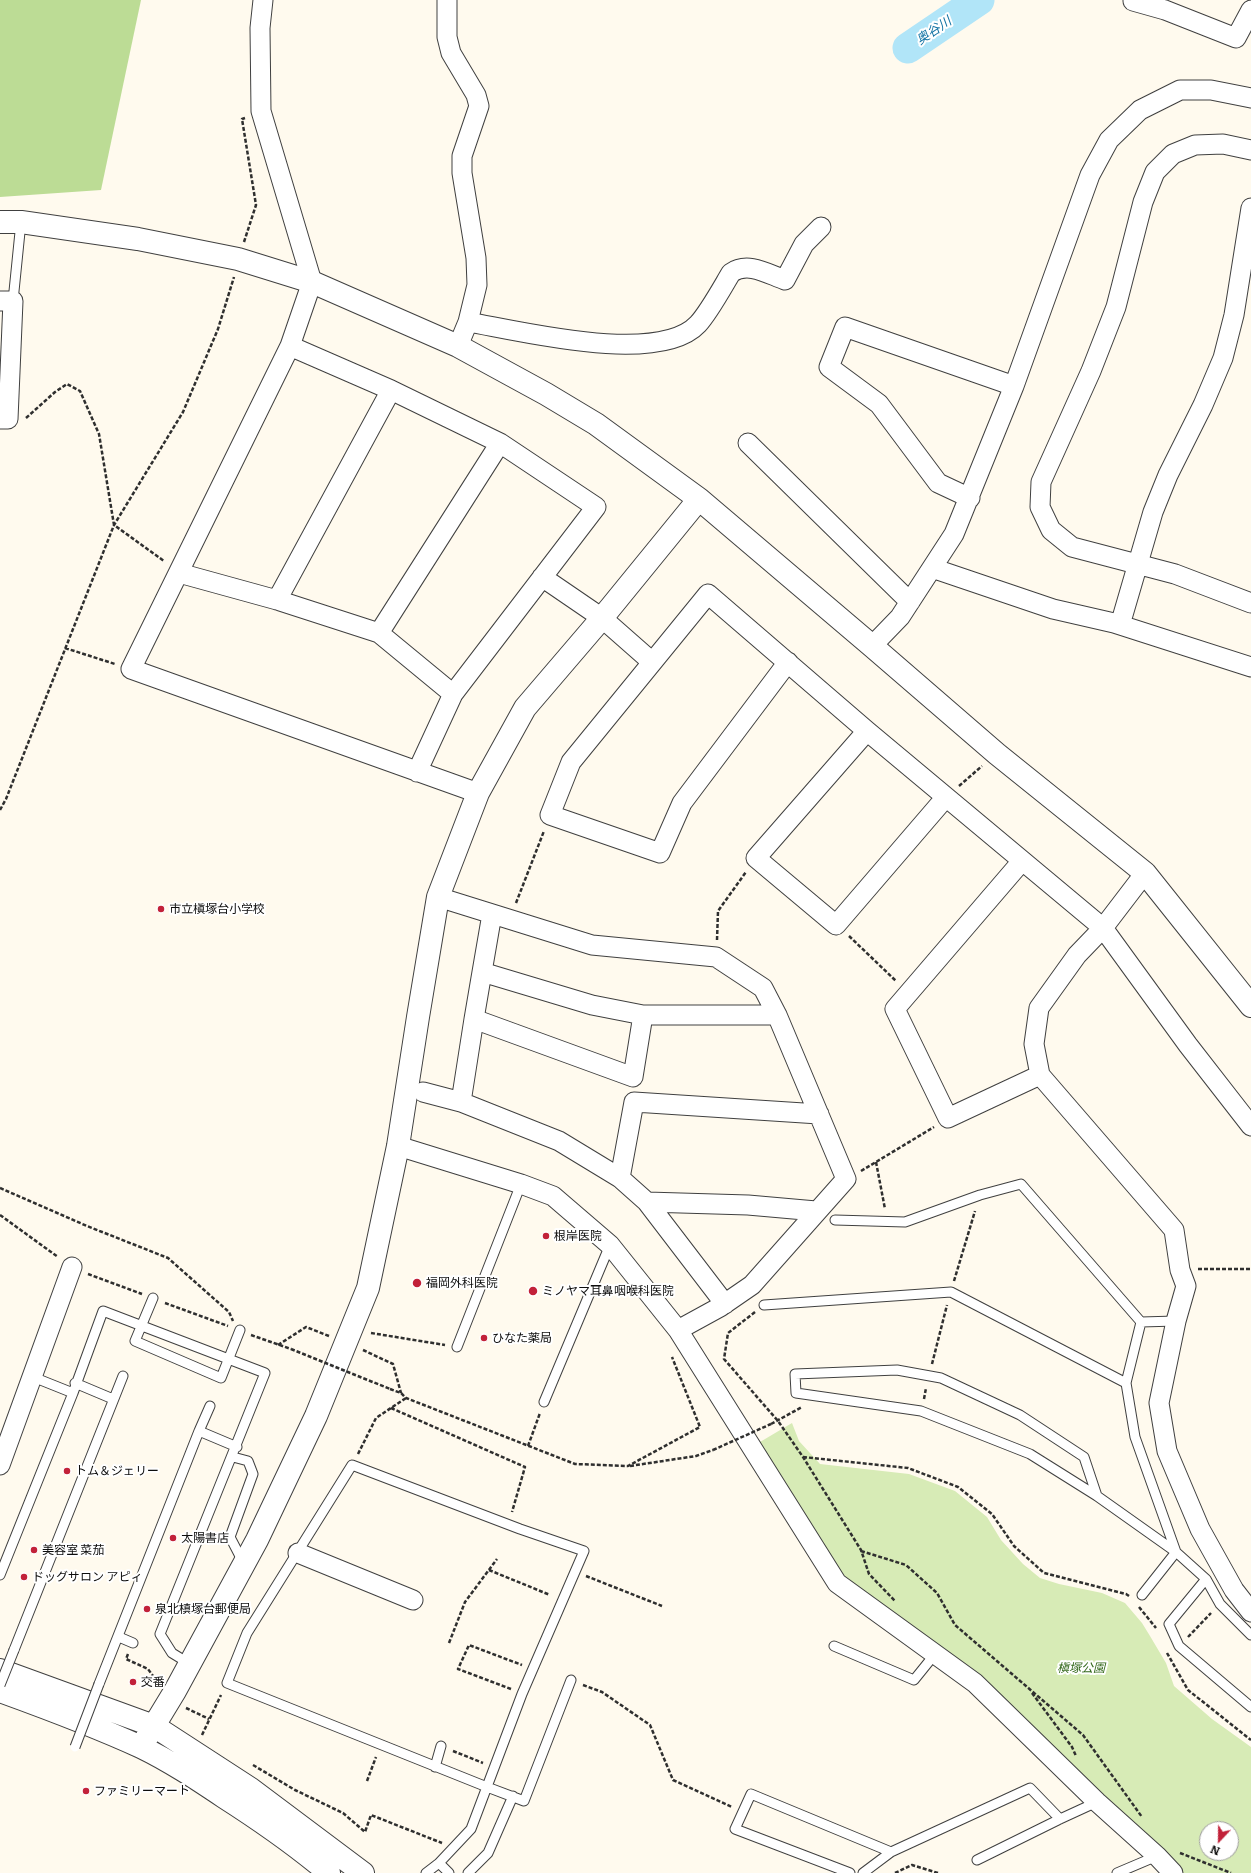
<!DOCTYPE html>
<html>
<head>
<meta charset="utf-8">
<style>
	body { margin:0 }
	#map { position:relative; width:1251px; height:1873px; overflow:hidden; background:#fffaee; font-family:Literata,serif }
	canvas { display:block }
	.north { position:absolute; left:1199px; top:1821px; width:40px; height:40px; box-sizing:border-box; background:#fff; border:1px solid #9e9e9e; border-radius:50%; rotate:202deg; font-size:11px; font-weight:700; line-height:16px; text-align:center; color:#0d0d0d }
	.north::after { content:''; display:block; margin:auto; width:14px; height:18px; background:#c22139; clip-path:polygon(50% 0,100% 100%,50% 72%,0 100%) }
</style>
</head>
<body>
<div id="map">
<canvas width="1251" height="1873"></canvas>
<div class="north">N</div>
</div>
<script>
const c = document.querySelector('canvas').getContext('2d');
c.lineJoin = 'round';
function paint(path, color) { c.fillStyle = color; c.fill(path, 'evenodd'); }
function stroke(path, color, width, dash) { c.strokeStyle = color; c.lineWidth = width; c.lineCap = dash ? 'butt' : 'round'; c.setLineDash(dash || []); c.stroke(path); }
function write(font, color, halo, rows, align = 'center') {
  c.font = font + ' Literata,"Noto Sans JP",serif'; c.lineWidth = 4; c.setLineDash([]); c.textBaseline = 'middle'; c.strokeStyle = halo; c.fillStyle = color; for (const [text, x, y, turn = 0] of rows) {
    c.save(); c.translate(x, y); c.rotate((+turn || 0) * Math.PI / 180); c.textAlign = isNaN(turn) ? turn : align; if (halo) c.strokeText(text, 0, 0); c.fillText(text, 0, 0); c.restore();
  }
}
paint(new Path2D(`
	M 792,1423 L 799,1441 L 820,1464 L 909,1474 L 955,1491 L 987,1517 L 1001,1540 L 1023,1564 L 1040,1578 L 1059,1584 L 1102,1593 L 1125,1603 L 1142,1623 L 1150,1636 L 1166,1663 L 1174,1686 L 1212,1719 L 1251,1747 L 1251,1873 L 1181,1873 L 969,1666 L 930,1643 L 854,1586 L 836,1567 L 787,1492 L 760,1442 ZM 1207,1829 L 1231,1829 L 1231,1853 L 1207,1853 Z`), '#d7ebb6');
paint(new Path2D(`
	M 0,0 L 141,0 L 101,190 L 0,197 Z`), '#bcdc95');
stroke(new Path2D(`
	M 908,48 L 979,0`), '#b1e5f8', 31);
const service = new Path2D(`
	M 13,301 L 21,222
	M 835,1220 L 905,1222 L 980,1195 L 1021,1184 L 1141,1322 L 1176,1321
	M 153,1298 L 135,1341 L 221,1378 L 240,1330
	M 764,1305 L 951,1292 L 1126,1383 L 1141,1322
	M 457,1347 L 521,1184
	M 33,1377 L 73,1393
	M 75,1383 L 113,1399
	M 544,1402 L 610,1245
	M 199,1431 L 237,1447
	M 233,1457 L 248,1461 L 253,1474 L 230,1537 L 243,1562
	M 1097,1496 L 1030,1454 L 921,1411 L 796,1393 L 795,1374 L 897,1370 L 941,1378 L 1020,1415 L 1084,1457 L 1097,1496 L 1176,1552 L 1135,1437 L 1126,1383
	M 0,1575 L 73,1393 L 103,1311 L 265,1373 L 160,1634 L 172,1653 L 190,1664
	M 1206,1579 L 1169,1624 L 1179,1646 L 1251,1707
	M 1142,1595 L 1176,1552 L 1206,1579 L 1220,1604 L 1251,1635
	M 119,1637 L 133,1643
	M 834,1646 L 914,1680 L 935,1654
	M 14,1650 L 123,1376
	M 99,1684 L 199,1431 L 210,1406
	M 435,1767 L 441,1746
	M 977,1860 L 1060,1819 L 1097,1802
	M 439,1863 L 471,1829 L 522,1694 L 584,1551 L 520,1529 L 352,1465 L 247,1633 L 227,1683 L 487,1787 L 524,1801 L 571,1680
	M 426,1873 L 439,1863 L 449,1873
	M 468,1873 L 488,1853 L 513,1796
	M 850,1873 L 735,1829 L 751,1794 L 891,1852
	M 863,1873 L 891,1852 L 1030,1788 L 1060,1819
	M 1117,1873 L 1157,1856`);
const minor = new Path2D(`
	M 263,0 L 260,28 L 261,111 L 312,282 L 290,346 L 391,390 L 500,443 L 596,507 L 453,694 L 417,772
	M 447,0 L 447,37 L 451,53 L 476,95 L 479,106 L 462,156 L 462,173 L 476,258 L 477,285 L 468,322 L 458,346
	M 1133,1 L 1165,10 L 1236,38 L 1251,10
	M 1251,150 L 1223,144 L 1195,145 L 1173,154 L 1155,172 L 1143,202 L 1116,307 L 1091,371 L 1041,482 L 1040,507 L 1051,530 L 1072,547 L 1175,574 L 1251,603
	M 0,301 L 13,301 L 8,419 L 0,419
	M 468,322 C 520,331 659,366 698,324 C 709,312 722,288 731,273 C 748,261 768,274 785,280 L 804,244 L 821,227
	M 290,346 L 131,669 L 478,793
	M 748,443 L 910,602
	M 970,498 L 938,483 L 879,404 L 829,367 L 845,327 L 1014,386
	M 932,568 L 1053,609 L 1114,623 L 1251,667
	M 179,573 L 277,600 L 379,633 L 453,694
	M 542,577 L 602,618 L 652,662
	M 277,600 L 391,390
	M 1120,625 L 1153,512 L 1168,475 L 1203,405 L 1223,358 L 1234,315 L 1251,208
	M 379,633 L 500,443
	M 872,646 L 900,617 L 954,534 L 1014,386 L 1090,175 L 1109,140 L 1140,110 L 1180,90 L 1211,90 L 1251,98
	M 788,662 L 682,803 L 660,853 L 550,815 L 571,762 L 708,594 L 867,731 L 1103,928 L 1188,1045 L 1251,1126
	M 867,731 L 756,858 L 836,925 L 946,797
	M 1022,861 L 895,1009 L 948,1118 L 1040,1075
	M 1145,873 L 1103,928 L 1077,955 L 1039,1008 L 1034,1044 L 1040,1075 L 1174,1230 L 1180,1270 L 1186,1286 L 1176,1321 L 1159,1403 L 1167,1451 L 1200,1529 L 1234,1590 L 1251,1612
	M 438,897 L 592,945 L 716,957 L 763,988 L 777,1015 L 846,1179 L 752,1285 L 720,1307 L 678,1330
	M 643,1015 L 777,1015
	M 474,1019 L 482,972
	M 423,1092 L 461,1102 L 559,1141 L 620,1178 L 647,1202 L 725,1304
	M 461,1102 L 474,1019 L 633,1077 L 643,1015 L 592,1005 L 482,972 L 492,914
	M 398,1146 L 521,1184 L 553,1196 L 610,1245 L 678,1330 L 837,1583 L 975,1683 L 1097,1802 L 1157,1856 L 1173,1873
	M 620,1178 L 634,1102 L 819,1114
	M 647,1202 L 748,1205 L 816,1211
	M 0,1465 L 72,1267
	M 298,1553 L 413,1600`);
const tertiary = new Path2D(`
	M 0,222 L 21,222 L 138,239 L 238,259 L 312,282 L 458,346 L 546,394 L 596,424 L 699,499 L 872,646 L 997,754 L 1145,873 L 1251,1006
	M 0,1670 L 154,1726 L 251,1789 L 363,1873
	M 0,1691 C 47,1708 95,1726 141,1747 C 170,1761 197,1779 224,1797 C 260,1820 296,1845 329,1873
	M 141,1747 L 175,1691 L 257,1540 L 316,1416 L 368,1288 L 398,1146 L 418,1017 L 438,897 L 478,793 L 525,708 L 602,618 L 699,499`);
stroke(service, '#404040', 11);
stroke(minor, '#404040', 21);
stroke(tertiary, '#404040', 24);
stroke(new Path2D(`
	M 244,242 L 256,205 L 242,119 L 245,118
	M 26,418 L 55,392 L 67,384 L 80,391 L 99,434 L 114,525 L 164,561
	M 65,648 L 115,664
	M 959,786 L 982,766
	M 0,810 L 6,799 L 114,525 L 183,412 L 218,329 L 234,277
	M 516,903 L 544,831
	M 849,936 L 896,981
	M 717,940 L 718,911 L 746,872
	M 876,1162 L 885,1209
	M 861,1171 L 934,1127
	M 0,1188 L 87,1226 L 168,1258 L 229,1312 L 233,1321
	M 0,1215 L 58,1257
	M 1198,1269 L 1251,1269
	M 88,1274 L 142,1294
	M 954,1281 L 975,1211
	M 165,1303 L 228,1326
	M 755,1312 L 728,1333 L 724,1359 L 778,1421 L 803,1457 L 861,1550 L 869,1574 L 895,1601
	M 371,1333 L 445,1345
	M 251,1335 L 291,1349
	M 278,1345 L 306,1327 L 329,1336
	M 363,1350 L 393,1364 L 401,1393
	M 932,1364 L 947,1305
	M 390,1389 L 401,1393 L 406,1398 L 575,1464 L 628,1466 L 700,1427 L 672,1357
	M 924,1399 L 926,1388
	M 391,1408 L 525,1467 L 512,1512
	M 771,1424 L 802,1407
	M 528,1446 L 540,1413
	M 358,1454 L 376,1418 L 406,1398
	M 803,1457 L 908,1468 L 958,1487 L 992,1514 L 1014,1546 L 1044,1573 L 1126,1594 L 1129,1596
	M 630,1466 L 696,1456 L 713,1450
	M 861,1551 L 906,1565 L 937,1593 L 955,1625 L 1083,1735 L 1142,1817
	M 489,1570 L 550,1595
	M 586,1576 L 662,1606
	M 1139,1607 L 1156,1628
	M 1188,1637 L 1211,1613
	M 449,1643 L 465,1602 L 497,1559
	M 1167,1653 L 1188,1690 L 1251,1740
	M 128,1654 L 126,1659 L 148,1669 L 158,1683
	M 583,1685 L 602,1692 L 650,1725 L 673,1780 L 732,1807
	M 511,1689 L 458,1669 L 469,1645 L 522,1665
	M 1032,1693 L 1072,1747 L 1076,1756
	M 186,1708 L 209,1719
	M 202,1735 L 221,1695
	M 453,1751 L 483,1763
	M 253,1765 L 295,1790 L 343,1813 L 365,1832 L 371,1815 L 442,1843
	M 367,1781 L 376,1757
	M 1180,1853 L 1231,1873
	M 895,1873 L 912,1865 L 938,1873`), '#2f2f2f', 2.5, [4, 2]);
stroke(service, '#fff', 9);
stroke(minor, '#fff', 19);
stroke(tertiary, '#fff', 22);
const serviceBridge = new Path2D(`
	M 0,1685 L 14,1650
	M 75,1747 L 99,1684`);
stroke(serviceBridge, '#404040', 11, []);
stroke(new Path2D(`
	M 291,1349 L 390,1389
	M 713,1450 L 771,1424`), '#2f2f2f', 2.5, [4, 2]);
stroke(serviceBridge, '#fff', 9);
for (const [x, y, r, color] of [
	[161,909,4,"#c22139"],
	[546,1236,4,"#c22139"],
	[417,1283,5,"#c22139"],
	[533,1291,5,"#c22139"],
	[484,1338,4,"#c22139"],
	[67,1471,4,"#c22139"],
	[173,1538,4,"#c22139"],
	[34,1550,4,"#c22139"],
	[24,1577,4,"#c22139"],
	[147,1609,4,"#c22139"],
	[133,1682,4,"#c22139"],
	[86,1791,4,"#c22139"]
]) { const dot = new Path2D(); dot.arc(x, y, r, 0, 2 * Math.PI); c.fillStyle = color; c.fill(dot); stroke(dot, '#fff', 1.5); }
write('12px', '#0d0d0d', '#fff', [
	["市立槇塚台小学校",169,909],
	["根岸医院",554,1236],
	["福岡外科医院",426,1283],
	["ミノヤマ耳鼻咽喉科医院",542,1291],
	["ひなた薬局",492,1338],
	["トム＆ジェリー",75,1471],
	["太陽書店",181,1538],
	["美容室 菜茄",42,1550],
	["ドッグサロン アピィ",32,1577],
	["泉北槙塚台郵便局",155,1609],
	["交番",141,1682],
	["ファミリーマート",94,1791]
], 'left');
write('italic 12px', '#33681b', '#fff', [
	["槇塚公園",1081,1668]
]);
write('italic 13px', '#1273a4', '#fff', [
	["奥谷川",934,31,-34]
]);
</script>
</body>
</html>
